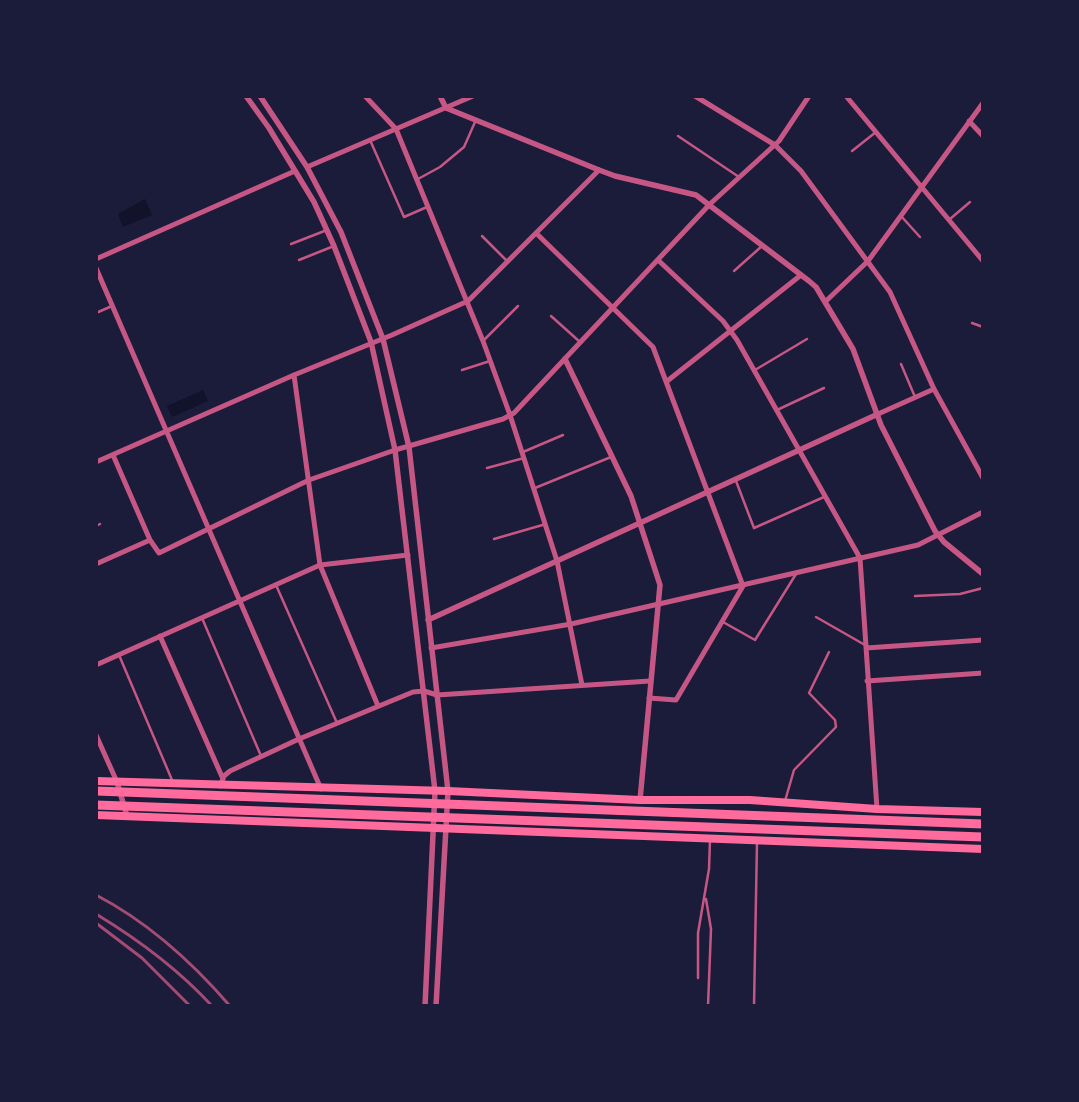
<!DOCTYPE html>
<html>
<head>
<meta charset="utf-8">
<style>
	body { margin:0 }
	#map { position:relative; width:1079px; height:1102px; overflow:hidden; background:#1b1b3a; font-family:Signika,sans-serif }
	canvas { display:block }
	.frame { position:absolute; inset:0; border:98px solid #1b1b3a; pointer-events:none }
</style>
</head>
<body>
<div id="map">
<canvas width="1079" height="1102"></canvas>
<div class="frame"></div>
</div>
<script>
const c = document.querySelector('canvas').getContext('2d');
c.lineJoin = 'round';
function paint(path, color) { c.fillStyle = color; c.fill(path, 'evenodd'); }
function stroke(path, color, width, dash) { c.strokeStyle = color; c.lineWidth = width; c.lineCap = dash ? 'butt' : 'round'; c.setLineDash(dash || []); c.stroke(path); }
paint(new Path2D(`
	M 145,199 L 152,215 L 123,227 L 118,214 Z
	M 203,390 L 208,401 L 172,417 L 167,406 Z`), '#12122b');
stroke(new Path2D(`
	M 678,136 L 739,177
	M 370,140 L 404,217 L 427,207
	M 852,151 L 876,132
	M 418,179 L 440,167 L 464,147 L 475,122
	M 901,216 L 920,237
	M 950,219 L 970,202
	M 482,236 L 507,261
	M 291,244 L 327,230
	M 299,260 L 334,246
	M 734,271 L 762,246
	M 96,313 L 112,306
	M 551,316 L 580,342
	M 972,323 L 983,327
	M 484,340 L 518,306
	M 901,364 L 915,397
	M 462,370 L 490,361
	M 755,370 L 807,339
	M 777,410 L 824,388
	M 523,452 L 563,435
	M 487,468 L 524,458
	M 736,481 L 754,528 L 824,497
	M 535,488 L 611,457
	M 96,526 L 100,524
	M 494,539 L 546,524
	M 276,585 L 337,723
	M 915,596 L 960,594 L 983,588
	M 816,617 L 865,645
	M 202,618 L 261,756
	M 723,622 L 755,640 L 796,574
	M 119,655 L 172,780
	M 785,801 L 794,770 L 836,727 L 835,720 L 809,693 L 829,652
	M 706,899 L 711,929 L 708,1006
	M 698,978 L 698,933 L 709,869 L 710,840
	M 754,1006 L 757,842`), '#c65784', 2.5);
stroke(new Path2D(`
	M 365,96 L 396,129 L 483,341 L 510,415 L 557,561 L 582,685
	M 695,96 L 775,145 L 801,171 L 890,292 L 934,389 L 983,478
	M 846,96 L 983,261
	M 969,121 L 983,136
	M 307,167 L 473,96
	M 537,234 L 653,347 L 743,586 L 676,700 L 649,698
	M 96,259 L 295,171
	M 658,260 L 723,321 L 737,340 L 860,558 L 877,809
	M 96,268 L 321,789
	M 825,302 L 868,261 L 983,103
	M 294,375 L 320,565 L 378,706
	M 666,382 L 801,275
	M 878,414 L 934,389
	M 113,455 L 150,540 L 159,553 L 309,480 L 395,450 L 503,419 L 514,413 L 710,204 L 779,141 L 809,96
	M 96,462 L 294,375 L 392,335 L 468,301 L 599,170
	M 96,564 L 150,540
	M 160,636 L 223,779
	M 431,648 L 571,624 L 918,545 L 983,512
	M 866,648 L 983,640
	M 96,665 L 320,565 L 408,555
	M 867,681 L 983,673
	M 96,735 L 117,782
	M 220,786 L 224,776 L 230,771 L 299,739 L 413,692 L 424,691 L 437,695 L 650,681`), '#c65784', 5);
stroke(new Path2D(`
	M 246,96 L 269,128 L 314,202 L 334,246 L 371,342 L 395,450 L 435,791 L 425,1006
	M 260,96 L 307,167 L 341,232 L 383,339 L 409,447 L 448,791 L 436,1006
	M 440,96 L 446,108 L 599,170 L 615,176 L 696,195 L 809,281 L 816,287 L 853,349 L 881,425 L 935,531 L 944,542 L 983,574
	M 565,359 L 631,496 L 660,585 L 640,800
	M 428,620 L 878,414
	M 117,782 L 127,816`), '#c65784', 5.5);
stroke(new Path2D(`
	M 96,781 L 448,791 L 640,800 L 750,800 L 877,809 L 983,812
	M 96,815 L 983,849`), '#ff6b9d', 8);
stroke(new Path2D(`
	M 96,791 L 983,824
	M 96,805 L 983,837`), '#ff6b9d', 9);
stroke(new Path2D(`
	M 96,895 C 148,922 192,962 230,1006
	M 96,914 C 139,940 178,969 212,1006
	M 96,923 L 142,958 L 190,1006`), '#a44b75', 3);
</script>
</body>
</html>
